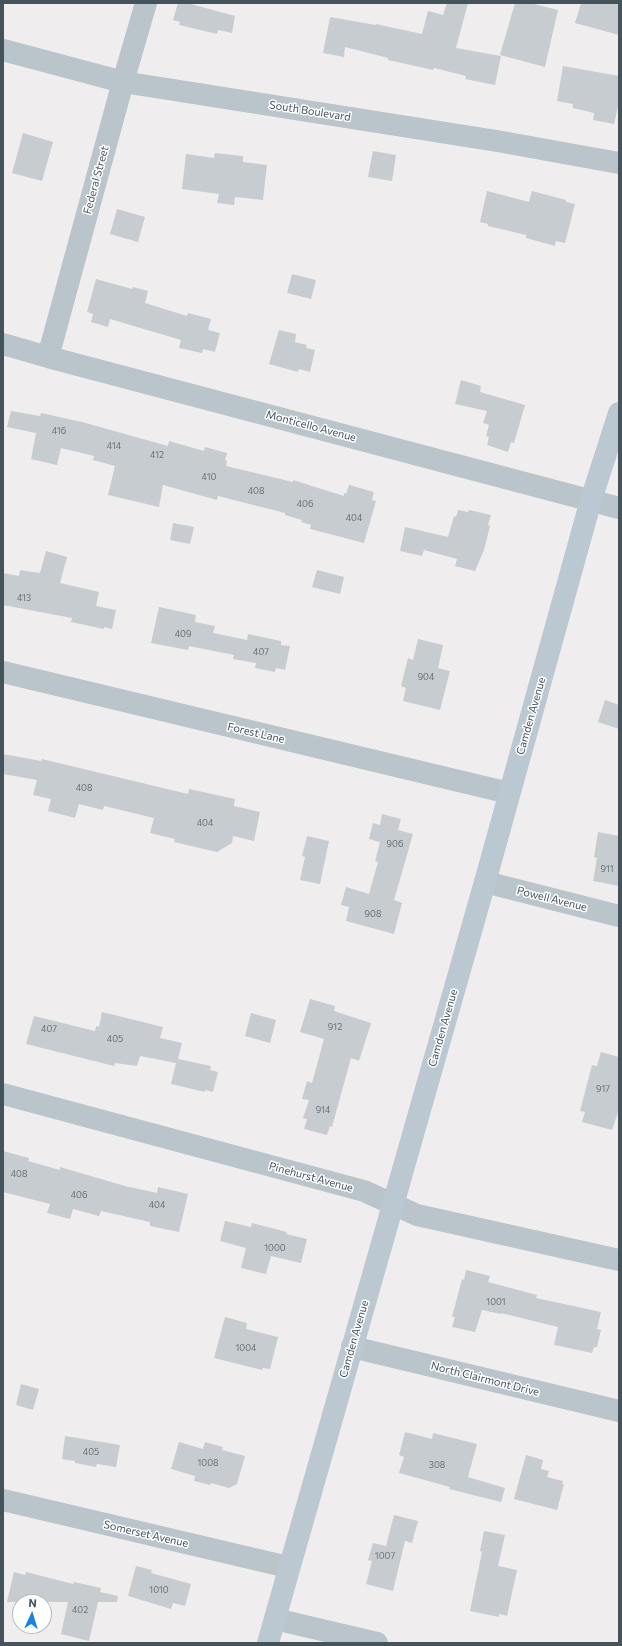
<!DOCTYPE html>
<html>
<head>
<meta charset="utf-8">
<style>
	body { margin:0 }
	#map { position:relative; width:622px; height:1646px; overflow:hidden; background:#f0edee; font-family:Commissioner,sans-serif }
	canvas { display:block }
	.frame { position:absolute; inset:0; border:4px solid #45535b; pointer-events:none }
	.north { position:absolute; left:12px; top:1594px; width:40px; height:40px; box-sizing:border-box; background:#fff; border:1px solid #b5babd; border-radius:50%; rotate:4deg; font-size:11px; font-weight:700; line-height:16px; text-align:center; color:#45535b }
	.north::after { content:''; display:block; margin:auto; width:14px; height:18px; background:#1584e3; clip-path:polygon(50% 0,100% 100%,50% 72%,0 100%) }
</style>
</head>
<body>
<div id="map">
<canvas width="622" height="1646"></canvas>
<div class="frame"></div>
<div class="north">N</div>
</div>
<script>
const c = document.querySelector('canvas').getContext('2d');
c.lineJoin = 'round';
function paint(path, color) { c.fillStyle = color; c.fill(path, 'evenodd'); }
function stroke(path, color, width, dash) { c.strokeStyle = color; c.lineWidth = width; c.lineCap = dash ? 'butt' : 'round'; c.setLineDash(dash || []); c.stroke(path); }
function write(font, color, halo, rows, align = 'center') {
  c.font = font + ' Commissioner,sans-serif'; c.lineWidth = 3; c.setLineDash([]); c.textBaseline = 'middle'; c.strokeStyle = halo; c.fillStyle = color; for (const [text, x, y, turn = 0] of rows) {
    c.save(); c.translate(x, y); c.rotate((+turn || 0) * Math.PI / 180); c.textAlign = isNaN(turn) ? turn : align; if (halo) c.strokeText(text, 0, 0); c.fillText(text, 0, 0); c.restore();
  }
}
paint(new Path2D(`
	M 178,3 L 187,3 L 235,16 L 232,33 L 218,30 L 217,34 L 179,25 L 180,22 L 173,20 Z
	M 447,3 L 468,3 L 456,48 L 501,56 L 495,85 L 465,79 L 466,76 L 434,68 L 433,70 L 388,60 L 388,58 L 345,47 L 344,57 L 323,53 L 330,17 L 376,25 L 376,24 L 422,34 L 428,11 L 443,15 Z
	M 515,3 L 530,3 L 558,10 L 545,67 L 500,55 Z
	M 581,3 L 619,3 L 619,35 L 575,23 Z
	M 563,66 L 619,76 L 619,102 L 614,124 L 593,120 L 594,113 L 573,108 L 573,104 L 557,101 Z
	M 23,133 L 53,142 L 42,181 L 12,173 Z
	M 373,151 L 396,155 L 392,181 L 368,177 Z
	M 215,153 L 243,156 L 243,162 L 267,165 L 263,200 L 235,197 L 234,205 L 217,203 L 219,194 L 182,189 L 186,154 L 214,158 Z
	M 487,191 L 529,202 L 532,191 L 566,200 L 566,202 L 575,204 L 565,243 L 556,241 L 555,246 L 526,238 L 526,235 L 488,226 L 488,224 L 480,222 Z
	M 117,209 L 145,217 L 138,242 L 110,234 Z
	M 292,274 L 316,280 L 311,299 L 287,293 Z
	M 96,279 L 132,289 L 133,287 L 148,291 L 145,303 L 187,316 L 188,313 L 211,319 L 208,330 L 220,333 L 215,352 L 203,349 L 202,353 L 179,348 L 181,340 L 110,319 L 108,327 L 91,322 L 93,314 L 87,312 Z
	M 279,330 L 296,334 L 295,342 L 307,345 L 306,348 L 315,350 L 310,372 L 299,369 L 298,372 L 269,364 Z
	M 461,380 L 481,386 L 480,392 L 525,405 L 514,443 L 511,442 L 508,452 L 487,445 L 489,437 L 486,436 L 489,425 L 483,423 L 487,411 L 455,404 Z
	M 11,411 L 40,416 L 41,413 L 82,422 L 168,446 L 169,441 L 204,451 L 205,447 L 227,453 L 225,460 L 227,461 L 226,466 L 293,482 L 293,480 L 344,496 L 344,493 L 346,494 L 349,485 L 374,492 L 372,500 L 376,501 L 364,543 L 310,529 L 311,525 L 301,522 L 302,520 L 285,515 L 285,513 L 218,496 L 217,500 L 163,485 L 159,507 L 108,495 L 115,466 L 93,460 L 94,456 L 61,448 L 57,465 L 31,459 L 36,433 L 7,427 Z
	M 458,510 L 468,512 L 469,510 L 491,515 L 488,525 L 490,526 L 484,550 L 475,571 L 455,566 L 457,559 L 424,550 L 422,556 L 400,551 L 405,527 L 448,537 L 454,516 L 456,517 Z
	M 173,523 L 194,527 L 190,544 L 170,540 Z
	M 46,551 L 67,557 L 60,583 L 99,592 L 96,606 L 116,610 L 112,629 L 104,627 L 104,629 L 71,622 L 72,618 L 3,605 L 3,573 L 19,576 L 20,570 L 40,573 Z
	M 317,570 L 344,577 L 340,594 L 312,587 Z
	M 159,607 L 196,615 L 195,622 L 215,626 L 213,633 L 247,640 L 248,634 L 281,641 L 281,645 L 290,646 L 285,670 L 276,668 L 275,672 L 255,668 L 256,663 L 233,659 L 234,655 L 189,646 L 188,650 L 151,643 Z
	M 418,639 L 443,645 L 438,668 L 450,671 L 440,710 L 403,701 L 406,688 L 401,686 L 408,658 L 413,660 Z
	M 605,700 L 619,705 L 619,729 L 598,722 Z
	M 3,754 L 41,761 L 42,759 L 188,794 L 189,789 L 235,799 L 234,806 L 260,812 L 254,841 L 233,836 L 232,843 L 217,852 L 174,842 L 175,839 L 150,833 L 154,818 L 104,806 L 103,810 L 79,804 L 75,818 L 48,811 L 51,799 L 33,795 L 37,780 L 3,774 Z
	M 382,814 L 401,819 L 398,830 L 413,834 L 394,900 L 402,903 L 394,934 L 346,921 L 349,907 L 341,905 L 346,887 L 369,894 L 378,862 L 375,861 L 380,842 L 369,839 L 373,823 L 380,825 Z
	M 598,832 L 619,836 L 619,886 L 593,881 L 597,858 L 594,857 Z
	M 307,836 L 329,841 L 320,884 L 300,880 L 305,857 L 302,856 Z
	M 310,999 L 335,1006 L 334,1011 L 371,1023 L 359,1061 L 351,1058 L 332,1127 L 330,1126 L 327,1135 L 304,1129 L 307,1119 L 303,1118 L 309,1100 L 302,1099 L 307,1081 L 312,1083 L 324,1039 L 300,1032 Z
	M 102,1012 L 163,1027 L 160,1038 L 182,1043 L 178,1059 L 211,1066 L 210,1070 L 218,1072 L 213,1092 L 205,1090 L 205,1092 L 171,1084 L 176,1063 L 140,1056 L 137,1066 L 115,1063 L 114,1066 L 26,1044 L 34,1016 L 95,1031 L 96,1026 L 99,1027 Z
	M 251,1013 L 276,1020 L 270,1043 L 245,1036 Z
	M 601,1052 L 619,1057 L 619,1109 L 612,1130 L 582,1122 L 585,1112 L 580,1111 L 592,1065 L 597,1066 Z
	M 3,1151 L 29,1158 L 28,1161 L 60,1170 L 60,1167 L 125,1186 L 157,1193 L 158,1187 L 188,1194 L 179,1232 L 150,1226 L 150,1222 L 101,1211 L 99,1216 L 73,1209 L 70,1219 L 47,1213 L 50,1204 L 3,1192 Z
	M 225,1221 L 251,1227 L 252,1223 L 287,1232 L 286,1234 L 307,1239 L 301,1263 L 271,1256 L 266,1274 L 241,1268 L 246,1248 L 220,1241 Z
	M 466,1270 L 490,1276 L 488,1282 L 537,1295 L 536,1298 L 601,1312 L 597,1329 L 601,1330 L 597,1347 L 594,1347 L 592,1353 L 554,1345 L 558,1327 L 501,1313 L 501,1314 L 482,1310 L 475,1332 L 452,1327 L 455,1317 L 452,1317 L 462,1279 L 464,1280 Z
	M 225,1317 L 247,1323 L 246,1329 L 278,1337 L 270,1369 L 263,1368 L 262,1370 L 214,1358 Z
	M 21,1384 L 39,1389 L 33,1410 L 16,1405 Z
	M 405,1432 L 432,1439 L 433,1433 L 477,1444 L 468,1477 L 505,1488 L 501,1502 L 449,1489 L 450,1487 L 399,1473 L 404,1457 L 399,1455 Z
	M 65,1436 L 120,1445 L 116,1467 L 97,1464 L 96,1467 L 75,1463 L 75,1461 L 62,1459 Z
	M 179,1442 L 203,1449 L 205,1442 L 223,1447 L 222,1450 L 245,1456 L 237,1484 L 229,1488 L 211,1483 L 210,1485 L 194,1481 L 195,1476 L 171,1469 Z
	M 526,1455 L 543,1460 L 541,1469 L 549,1471 L 547,1477 L 563,1481 L 562,1484 L 564,1484 L 557,1510 L 514,1499 Z
	M 394,1515 L 418,1521 L 412,1543 L 405,1541 L 393,1591 L 366,1584 L 372,1561 L 368,1560 L 373,1543 L 386,1546 Z
	M 484,1531 L 505,1535 L 498,1566 L 517,1570 L 507,1616 L 499,1614 L 499,1617 L 470,1611 L 482,1552 L 480,1551 Z
	M 136,1566 L 152,1570 L 151,1573 L 191,1584 L 185,1606 L 173,1603 L 171,1609 L 128,1596 Z
	M 14,1572 L 25,1575 L 26,1572 L 73,1584 L 74,1582 L 101,1588 L 100,1592 L 118,1596 L 117,1602 L 98,1602 L 89,1641 L 61,1634 L 68,1602 L 7,1602 Z`), '#c7ccd1');
stroke(new Path2D(`
	M 3,50 L 123,82 L 497,141 L 619,163
	M 3,344 L 48,357 L 619,508
	M 48,357 L 123,82 L 146,3
	M 3,672 L 509,793
	M 485,882 L 619,916
	M 3,1094 L 364,1191 L 417,1215 L 619,1260
	M 352,1347 L 619,1411
	M 3,1500 L 288,1567
	M 275,1619 L 377,1643`), '#b9c4cb', 22);
stroke(new Path2D(`
	M 268,1643 L 485,882 L 591,500 L 619,413`), '#bbc8d2', 22);
write('9px', '#667178', null, [
	["416",59,431],
	["414",114,446],
	["412",157,455],
	["410",209,477],
	["408",256,491],
	["406",305,504],
	["404",354,518],
	["413",24,598],
	["409",183,634],
	["407",261,652],
	["904",426,677],
	["408",84,788],
	["404",205,823],
	["906",395,844],
	["911",607,869],
	["908",373,914],
	["912",335,1027],
	["407",49,1029],
	["405",115,1039],
	["917",603,1089],
	["914",323,1110],
	["408",19,1174],
	["406",79,1195],
	["404",157,1205],
	["1000",275,1248],
	["1001",496,1302],
	["1004",246,1348],
	["405",91,1452],
	["1008",208,1463],
	["308",437,1465],
	["1007",385,1556],
	["1010",159,1590],
	["402",80,1610]
]);
write('11px', '#45535b', '#fff', [
	["South Boulevard",310,111,9],
	["Federal Street",96,180,-75],
	["Monticello Avenue",311,426,15],
	["Camden Avenue",531,716,-74],
	["Forest Lane",256,733,13],
	["Powell Avenue",552,899,14],
	["Camden Avenue",443,1028,-74],
	["Pinehurst Avenue",311,1177,15],
	["Camden Avenue",354,1339,-74],
	["North Clairmont Drive",485,1379,14],
	["Somerset Avenue",146,1534,13]
]);
</script>
</body>
</html>
